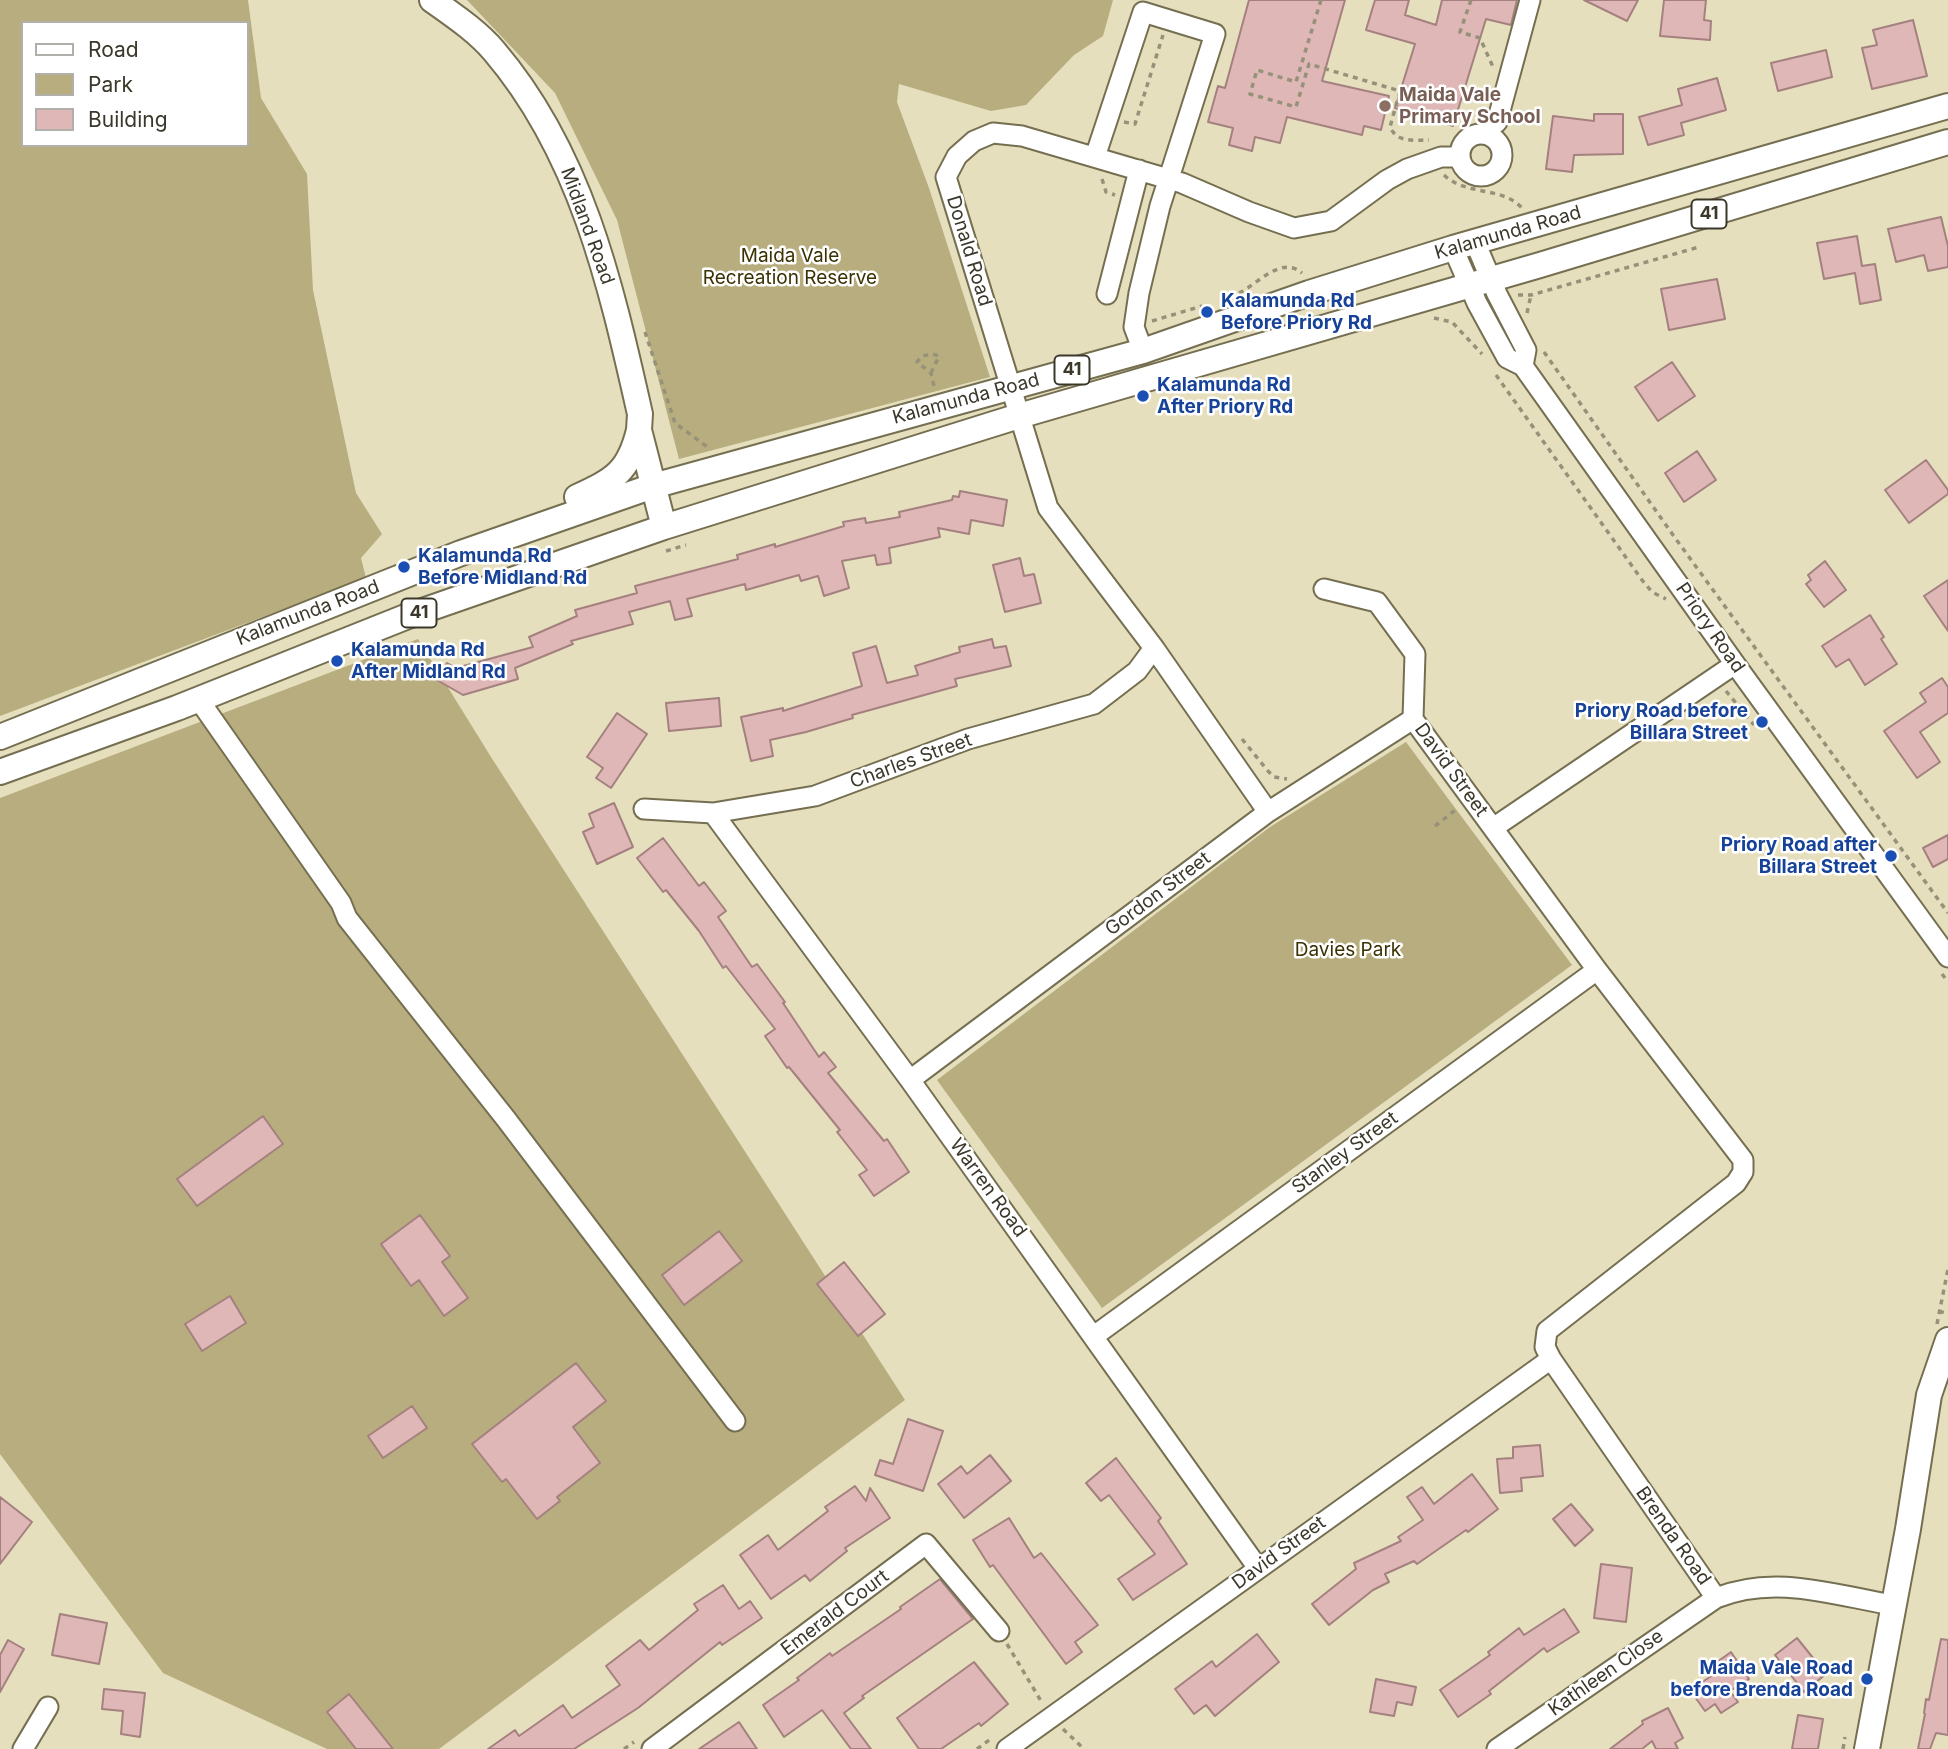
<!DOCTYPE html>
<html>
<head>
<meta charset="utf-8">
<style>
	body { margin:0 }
	#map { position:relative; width:1948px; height:1749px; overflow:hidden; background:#e6dfbe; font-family:Inter,sans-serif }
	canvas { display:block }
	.legend { position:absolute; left:21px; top:21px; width:228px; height:126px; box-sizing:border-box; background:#fff; border:2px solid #b1afaa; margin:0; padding:9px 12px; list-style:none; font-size:21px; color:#3b382b }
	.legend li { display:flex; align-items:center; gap:14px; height:35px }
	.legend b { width:35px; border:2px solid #b1afaa }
</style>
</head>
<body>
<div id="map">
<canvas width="1948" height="1749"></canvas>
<ul class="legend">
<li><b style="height:9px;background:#fff"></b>Road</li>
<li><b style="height:19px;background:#b7ad7e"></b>Park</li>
<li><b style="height:19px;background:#deb7b6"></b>Building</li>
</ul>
</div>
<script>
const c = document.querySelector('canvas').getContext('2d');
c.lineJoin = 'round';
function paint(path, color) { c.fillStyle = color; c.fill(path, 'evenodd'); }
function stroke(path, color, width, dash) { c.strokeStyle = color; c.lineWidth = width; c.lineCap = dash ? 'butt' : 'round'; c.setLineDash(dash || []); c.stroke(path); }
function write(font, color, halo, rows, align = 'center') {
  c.font = font + ' Inter,sans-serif'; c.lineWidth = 5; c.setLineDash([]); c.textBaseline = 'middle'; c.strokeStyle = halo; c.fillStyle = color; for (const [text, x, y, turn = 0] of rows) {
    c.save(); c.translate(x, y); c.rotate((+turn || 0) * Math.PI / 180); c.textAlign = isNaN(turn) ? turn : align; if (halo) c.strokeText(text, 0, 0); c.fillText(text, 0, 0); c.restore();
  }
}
paint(new Path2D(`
	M 0,0 L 248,0 L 261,98 L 307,174 L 313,290 L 356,493 L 382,534 L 361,558 L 366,578 L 0,716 ZM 23,23 L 247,23 L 247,145 L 23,145 Z
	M 467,0 L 1113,0 L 1103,36 L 1074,55 L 1026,105 L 991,111 L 899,84 L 897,102 L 929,188 L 990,377 L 679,459 L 617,220 L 555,93 Z
	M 418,639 L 491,757 L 905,1400 L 439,1749 L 327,1749 L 163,1673 L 0,1454 L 0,798 Z
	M 1406,742 L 1572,965 L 1102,1308 L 937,1080 L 1270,827 Z`), '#b7ad7e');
const building = new Path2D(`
	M 1249,0 L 1345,0 L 1322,81 L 1389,96 L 1381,130 L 1364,126 L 1362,135 L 1287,117 L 1280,143 L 1255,137 L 1252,151 L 1229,145 L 1233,128 L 1208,122 L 1218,86 L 1225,88 Z
	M 1375,0 L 1409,0 L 1405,15 L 1436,25 L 1442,0 L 1517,0 L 1511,25 L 1486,19 L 1453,126 L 1395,108 L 1415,44 L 1366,30 Z
	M 1584,0 L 1638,0 L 1627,21 Z
	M 1664,0 L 1706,0 L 1704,20 L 1711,21 L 1710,40 L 1660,36 Z
	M 1913,20 L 1927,76 L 1872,89 L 1862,48 L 1877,45 L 1873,30 Z
	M 1826,50 L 1832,77 L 1778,91 L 1771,63 Z
	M 1717,78 L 1726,110 L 1681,123 L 1684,135 L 1648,145 L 1639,117 L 1682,105 L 1678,89 Z
	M 1594,114 L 1623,114 L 1623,154 L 1574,155 L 1572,172 L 1546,169 L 1553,116 L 1594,121 Z
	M 1941,217 L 1948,246 L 1948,267 L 1928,271 L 1924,255 L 1896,262 L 1888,229 Z
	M 1857,236 L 1862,266 L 1875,264 L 1881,300 L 1860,304 L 1855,273 L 1824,279 L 1817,243 Z
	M 1717,279 L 1725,319 L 1669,330 L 1661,289 Z
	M 1672,362 L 1695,396 L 1658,421 L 1635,387 Z
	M 1697,451 L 1716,480 L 1684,502 L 1665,473 Z
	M 1926,460 L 1948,490 L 1948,494 L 1909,523 L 1885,490 Z
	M 960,491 L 1007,500 L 1003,526 L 971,520 L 969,534 L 938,528 L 940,537 L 889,548 L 891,563 L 877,565 L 875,555 L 842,561 L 849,588 L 824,596 L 818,576 L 801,581 L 799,575 L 746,590 L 745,584 L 687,599 L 692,616 L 675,620 L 670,601 L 629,612 L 633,624 L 571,641 L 573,644 L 515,668 L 518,679 L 463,695 L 437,680 L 447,663 L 456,668 L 533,647 L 529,637 L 577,616 L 575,610 L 637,593 L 635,586 L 738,559 L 737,555 L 775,544 L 775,547 L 844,526 L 843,522 L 865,518 L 866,523 L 900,517 L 899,512 L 952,500 L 953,496 L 959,497 Z
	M 1020,558 L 1024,576 L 1034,574 L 1041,603 L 1005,612 L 993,565 Z
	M 1825,561 L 1846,590 L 1824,607 L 1806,584 L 1811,580 L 1808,575 Z
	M 1948,580 L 1948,631 L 1924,596 Z
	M 1870,615 L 1884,637 L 1881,639 L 1897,664 L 1865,685 L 1849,659 L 1836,667 L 1822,646 Z
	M 992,639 L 994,648 L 1006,646 L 1011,666 L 955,679 L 957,686 L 852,715 L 853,718 L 806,732 L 770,740 L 773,756 L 751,761 L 741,717 L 783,708 L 783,711 L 862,686 L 853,653 L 876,646 L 887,683 L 918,675 L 915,666 L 960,652 L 959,647 Z
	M 1942,678 L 1948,687 L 1948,713 L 1920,732 L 1940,762 L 1917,778 L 1884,731 L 1926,702 L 1920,693 Z
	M 719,698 L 721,726 L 669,731 L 666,703 Z
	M 617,713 L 647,734 L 611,788 L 596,778 L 603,768 L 587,757 Z
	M 614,803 L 633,847 L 597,864 L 583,832 L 594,827 L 589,814 Z
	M 1948,835 L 1948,859 L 1933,867 L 1923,848 Z
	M 663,838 L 699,886 L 704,882 L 726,911 L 718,917 L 752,967 L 757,964 L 785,1002 L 783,1003 L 819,1057 L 824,1052 L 836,1067 L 828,1073 L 884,1141 L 887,1139 L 909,1172 L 874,1196 L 859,1175 L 867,1170 L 837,1132 L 840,1130 L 789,1067 L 787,1068 L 765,1036 L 775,1029 L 726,966 L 723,968 L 699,931 L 666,890 L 663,892 L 637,858 Z
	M 263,1116 L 283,1144 L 197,1206 L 177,1179 Z
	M 420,1215 L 450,1256 L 442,1262 L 468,1298 L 444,1316 L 419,1280 L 411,1286 L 381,1244 Z
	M 719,1231 L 742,1261 L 684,1305 L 662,1275 Z
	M 844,1262 L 885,1314 L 858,1336 L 817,1284 Z
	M 230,1296 L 246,1323 L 202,1351 L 185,1324 Z
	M 576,1363 L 606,1401 L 573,1427 L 600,1463 L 557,1497 L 560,1501 L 537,1519 L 506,1479 L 502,1482 L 472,1444 Z
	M 412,1406 L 427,1428 L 383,1458 L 368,1436 Z
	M 908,1419 L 943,1431 L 923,1491 L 875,1475 L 880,1460 L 893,1464 Z
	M 1540,1445 L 1543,1476 L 1521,1478 L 1522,1491 L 1500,1493 L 1497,1459 L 1513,1458 L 1513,1447 Z
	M 990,1455 L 1011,1481 L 964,1518 L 938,1484 L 961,1466 L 967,1474 Z
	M 1116,1458 L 1161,1518 L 1158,1521 L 1187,1564 L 1133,1600 L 1118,1579 L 1155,1554 L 1109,1495 L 1101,1501 L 1086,1483 Z
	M 1472,1474 L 1498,1509 L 1468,1532 L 1466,1530 L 1417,1564 L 1414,1561 L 1385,1574 L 1389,1582 L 1373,1590 L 1329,1625 L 1312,1604 L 1356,1569 L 1354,1563 L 1401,1541 L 1398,1537 L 1423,1520 L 1407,1497 L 1422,1487 L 1434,1504 Z
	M 855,1486 L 866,1501 L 870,1488 L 890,1518 L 845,1548 L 847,1551 L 810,1581 L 805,1575 L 771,1599 L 740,1555 L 768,1535 L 778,1550 L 828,1511 L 825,1507 Z
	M 0,1497 L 32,1522 L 0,1564 Z
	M 1571,1504 L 1593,1530 L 1575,1546 L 1553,1519 Z
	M 1009,1518 L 1034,1558 L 1041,1553 L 1098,1625 L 1075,1642 L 1082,1652 L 1066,1664 L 993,1565 L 990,1567 L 973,1540 Z
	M 1601,1564 L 1632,1568 L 1626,1622 L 1594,1618 Z
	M 940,1579 L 973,1619 L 862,1696 L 864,1698 L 844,1713 L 871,1749 L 851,1749 L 822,1710 L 784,1737 L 763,1705 L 799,1680 L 797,1678 L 830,1653 L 832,1656 L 901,1609 L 900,1607 Z
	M 723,1585 L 739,1609 L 750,1601 L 762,1618 L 722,1645 L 720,1642 L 638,1708 L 574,1749 L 488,1749 L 515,1730 L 519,1736 L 563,1705 L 572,1718 L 620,1685 L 606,1666 L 640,1640 L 649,1650 L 698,1610 L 694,1604 Z
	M 1564,1609 L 1579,1632 L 1547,1652 L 1544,1648 L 1489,1691 L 1491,1694 L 1458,1717 L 1440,1690 L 1490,1655 L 1488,1652 L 1519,1628 L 1524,1635 Z
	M 60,1614 L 107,1623 L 99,1664 L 52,1655 Z
	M 1257,1634 L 1279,1662 L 1215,1716 L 1206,1705 L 1194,1714 L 1175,1689 L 1212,1661 L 1216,1667 Z
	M 1797,1638 L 1826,1674 L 1804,1692 L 1775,1655 Z
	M 1941,1639 L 1948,1640 L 1948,1735 L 1936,1733 L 1930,1749 L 1918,1749 L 1925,1714 L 1924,1713 L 1926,1699 L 1929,1700 Z
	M 8,1640 L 24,1649 L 0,1692 L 0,1655 Z
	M 1731,1652 L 1749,1679 L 1730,1691 L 1738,1702 L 1721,1713 L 1715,1704 L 1705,1711 L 1690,1690 L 1722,1669 L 1717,1662 Z
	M 974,1662 L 1008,1704 L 981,1726 L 979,1723 L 941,1749 L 919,1749 L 897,1718 Z
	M 1376,1679 L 1416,1687 L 1412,1705 L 1397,1702 L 1394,1716 L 1370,1712 Z
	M 104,1689 L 145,1693 L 140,1737 L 121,1734 L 123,1711 L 102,1709 Z
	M 349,1694 L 393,1749 L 356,1749 L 327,1712 Z
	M 1668,1708 L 1683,1738 L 1675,1743 L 1678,1749 L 1656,1749 L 1652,1741 L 1642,1749 L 1610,1749 L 1643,1724 L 1642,1721 Z
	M 1798,1715 L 1823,1719 L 1818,1749 L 1792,1749 Z
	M 739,1722 L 757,1749 L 699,1749 Z`);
paint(building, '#deb7b6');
stroke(building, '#a4807f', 2);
const minor = new Path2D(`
	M 1484,133 L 1497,122 L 1530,0
	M1460 155a21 21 0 1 1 42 0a21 21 0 1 1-42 0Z
	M 1095,157 L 1143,12 L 1215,34 L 1160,206 L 1139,293 L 1134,327 L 1143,351
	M 1475,242 L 1497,294 L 1526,350 L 1523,366
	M 1453,248 L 1477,303 L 1507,358 L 1523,366 L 1735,664 L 1948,957
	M 1107,294 L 1139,170
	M 1324,589 L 1377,602 L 1415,654 L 1413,719 L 1597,970 L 1743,1160 L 1743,1172 L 1736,1183 L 1547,1331 L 1545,1347 L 1551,1359 L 1716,1598 C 1775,1574 1833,1595 1893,1605
	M 199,700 L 341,903 L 347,918 L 506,1119 L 735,1421
	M 644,809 L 713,813 L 815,796 L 968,739 L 1094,704 L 1137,671 L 1154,648
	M 1268,812 L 1154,648 L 1048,508 L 946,177 L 957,156 L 974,141 L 993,133 L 1022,136 L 1182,183 L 1249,212 L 1294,228 L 1331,221 L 1387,180 L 1407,169 L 1441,157 L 1460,157
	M 713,813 L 910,1080 L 1258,1568
	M 1493,828 L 1735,664
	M 910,1080 L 1268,812 L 1413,719
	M 1094,1336 L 1597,970
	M 23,1749 L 48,1707
	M 652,1749 L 926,1544 L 999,1631
	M 1007,1749 L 1551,1359
	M 1497,1749 L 1716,1598`);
const major = new Path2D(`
	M 432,0 C 453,15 477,31 494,51 C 582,154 611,286 640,414 L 639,430 L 664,527
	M 577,497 C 614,480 629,472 639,430
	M 0,737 L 461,553 L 653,486 L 1143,351 L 1309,293 L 1453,248 L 1948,106
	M 0,772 L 177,708 L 408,616 L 664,527 L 1019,416 L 1540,265 L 1948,142
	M 1867,1749 L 1908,1529 L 1929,1395 L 1948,1340`);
stroke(minor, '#756f51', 23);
stroke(major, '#756f51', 28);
stroke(new Path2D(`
	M 1321,0 L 1296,82 L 1257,70 L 1250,94 L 1296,107 L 1309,64 L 1400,91 L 1390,127 C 1397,143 1414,140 1429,140
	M 1471,0 L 1460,32 L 1480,38 L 1493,67
	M 1124,122 L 1135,124 L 1163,35
	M 1444,175 C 1466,196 1502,186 1522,208
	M 1102,179 L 1106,192 L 1115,195
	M 1239,293 C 1258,284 1281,255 1302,273
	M 1518,295 L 1531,295 L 1699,247
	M 1527,313 L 1531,295
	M 1434,318 L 1452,322 L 1482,354
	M 1152,321 L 1202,306
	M 645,332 L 675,423 L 710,449
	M 1544,352 L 1673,535 L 1948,913
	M 931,373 L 939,356 L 933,354 L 922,356 L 917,362 L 931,373 L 934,386
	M 1496,375 L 1642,580 L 1652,592 L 1666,599
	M 666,551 L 686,545
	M 1726,691 L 1754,725
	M 1242,739 L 1268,771 L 1274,777 L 1287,779
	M 1435,826 L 1458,808
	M 1942,974 L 1948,982
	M 1939,1311 L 1948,1314
	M 1937,1324 L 1948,1269
	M 1007,1644 L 1041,1701
	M 1063,1729 L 1084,1749
	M 624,1749 L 634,1742
	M 977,1749 L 992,1738
	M 1843,1749 L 1845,1737`), '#969179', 3.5, [5, 5]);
stroke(minor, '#fff', 19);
stroke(major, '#fff', 24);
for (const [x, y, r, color] of [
	[1385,106,7,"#8d6e63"],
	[1207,312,7,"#1a4fb4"],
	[1143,396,7,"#1a4fb4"],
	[404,567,7,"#1a4fb4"],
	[337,661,7,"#1a4fb4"],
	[1762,722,7,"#1a4fb4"],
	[1891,856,7,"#1a4fb4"],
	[1867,1679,7,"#1a4fb4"]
]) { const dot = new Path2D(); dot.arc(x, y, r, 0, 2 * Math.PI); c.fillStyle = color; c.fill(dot); stroke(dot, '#fff', 2.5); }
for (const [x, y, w] of [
	[1709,214,35],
	[1072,370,35],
	[419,613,35]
]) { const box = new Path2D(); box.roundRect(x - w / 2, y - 14.5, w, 29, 5); c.fillStyle = '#fff'; c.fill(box); stroke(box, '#3b382b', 2); }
write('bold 18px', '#3b382b', null, [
	["41",1709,214],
	["41",1072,370],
	["41",419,613]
]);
write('bold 19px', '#785e54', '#fff', [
	["Maida Vale",1399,95],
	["Primary School",1399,117]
], 'left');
write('19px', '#3b382b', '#fff', [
	["Midland Road",587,226,70],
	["Kalamunda Road",1508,233,-16],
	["Donald Road",969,251,73],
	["Kalamunda Road",966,399,-15],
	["Kalamunda Road",308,613,-21],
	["Priory Road",1710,628,55],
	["Charles Street",911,761,-20],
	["David Street",1451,770,54],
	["Gordon Street",1158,894,-37],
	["Stanley Street",1345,1153,-36],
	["Warren Road",988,1188,54],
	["Brenda Road",1673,1536,55],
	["David Street",1279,1553,-36],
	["Emerald Court",835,1613,-37],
	["Kathleen Close",1606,1673,-35]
]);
write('19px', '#3b3203', '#fff', [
	["Maida Vale",790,256],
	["Recreation Reserve",790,278],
	["Davies Park",1348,950]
]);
write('bold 19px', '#164399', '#fff', [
	["Kalamunda Rd",1221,301],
	["Before Priory Rd",1221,323],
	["Kalamunda Rd",1157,385],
	["After Priory Rd",1157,407],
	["Kalamunda Rd",418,556],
	["Before Midland Rd",418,578],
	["Kalamunda Rd",351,650],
	["After Midland Rd",351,672],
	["Priory Road before",1748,711,"right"],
	["Billara Street",1748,733,"right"],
	["Priory Road after",1877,845,"right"],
	["Billara Street",1877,867,"right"],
	["Maida Vale Road",1853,1668,"right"],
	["before Brenda Road",1853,1690,"right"]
], 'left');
</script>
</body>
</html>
